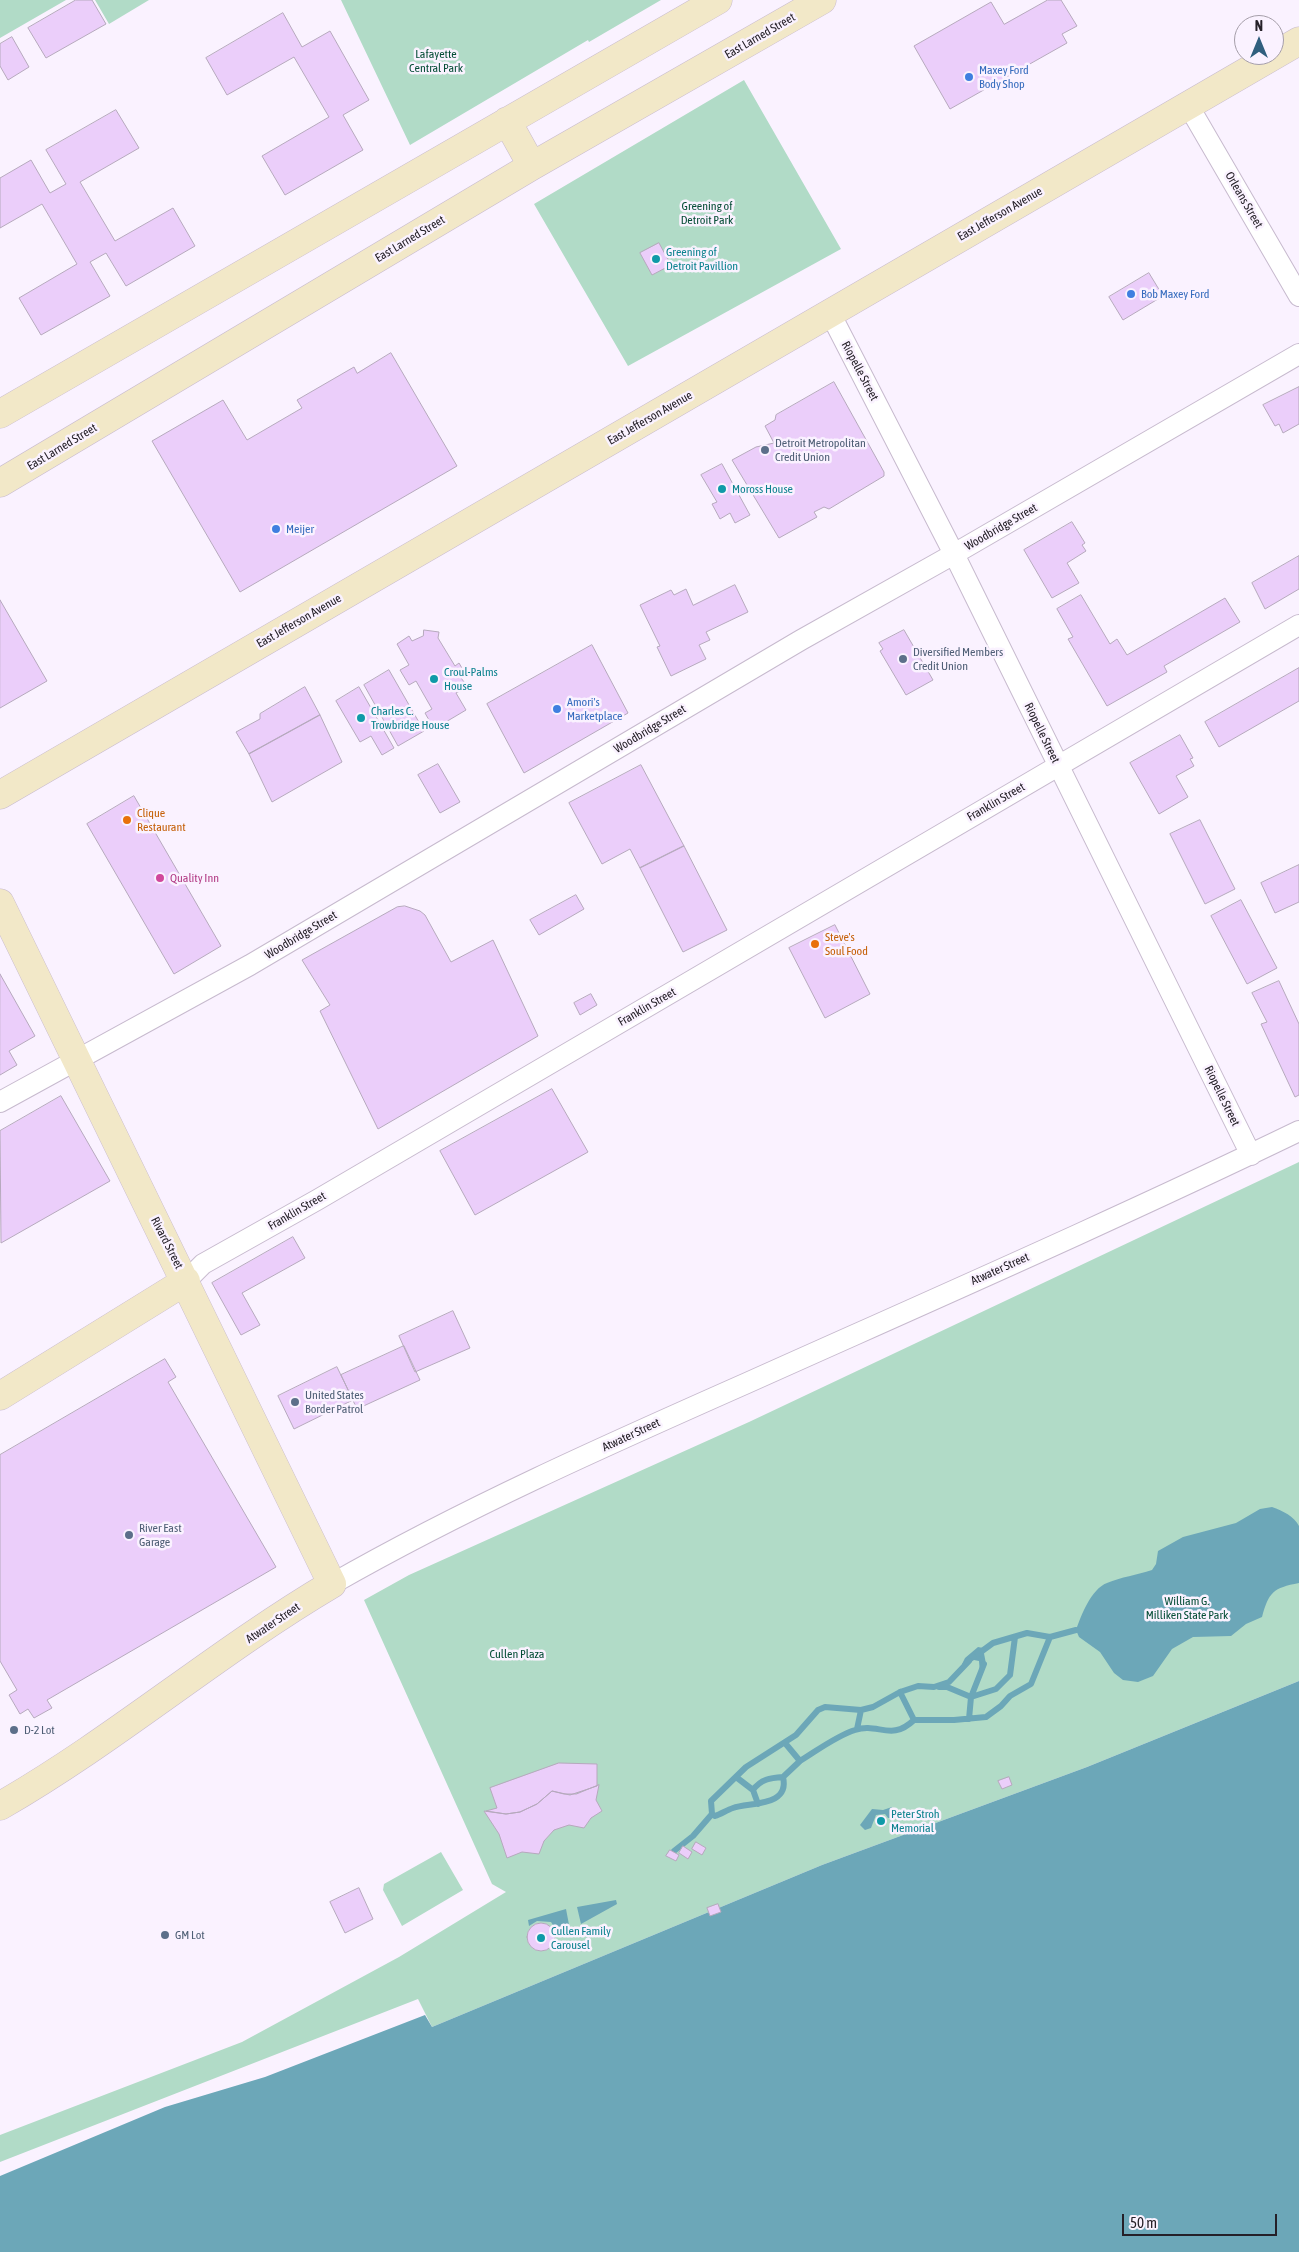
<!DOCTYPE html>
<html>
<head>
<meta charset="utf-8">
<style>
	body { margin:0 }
	#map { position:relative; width:1299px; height:2252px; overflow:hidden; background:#faf2ff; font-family:"Asap Condensed",sans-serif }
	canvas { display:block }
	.north { position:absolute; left:1234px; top:15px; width:50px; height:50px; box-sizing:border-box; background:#faf2ff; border:1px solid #a59ea9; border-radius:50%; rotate:0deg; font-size:14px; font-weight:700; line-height:20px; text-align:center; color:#252028 }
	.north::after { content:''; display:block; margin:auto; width:18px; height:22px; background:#305f7e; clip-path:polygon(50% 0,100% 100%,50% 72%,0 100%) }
	.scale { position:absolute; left:1122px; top:2214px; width:155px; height:22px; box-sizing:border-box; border:2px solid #252028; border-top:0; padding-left:6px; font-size:15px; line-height:18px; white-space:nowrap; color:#252028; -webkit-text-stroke:4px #faf2ff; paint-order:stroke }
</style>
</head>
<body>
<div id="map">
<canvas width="1299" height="2252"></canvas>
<div class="north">N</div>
<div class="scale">50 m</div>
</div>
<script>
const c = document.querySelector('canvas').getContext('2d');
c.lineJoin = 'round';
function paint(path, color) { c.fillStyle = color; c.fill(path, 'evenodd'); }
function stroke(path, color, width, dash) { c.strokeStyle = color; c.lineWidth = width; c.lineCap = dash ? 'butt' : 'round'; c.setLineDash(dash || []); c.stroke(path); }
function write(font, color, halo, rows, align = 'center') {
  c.font = font + ' "Asap Condensed",sans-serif'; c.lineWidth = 5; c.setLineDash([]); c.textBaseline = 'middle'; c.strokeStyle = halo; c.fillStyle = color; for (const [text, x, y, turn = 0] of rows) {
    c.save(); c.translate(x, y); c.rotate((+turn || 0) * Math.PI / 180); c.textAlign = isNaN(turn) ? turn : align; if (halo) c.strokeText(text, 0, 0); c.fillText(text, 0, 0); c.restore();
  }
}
paint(new Path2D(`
	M 0,0 L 66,0 L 0,38 Z
	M 95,0 L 149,0 L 109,24 Z
	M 341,0 L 661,0 L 589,42 L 588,40 L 410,145 Z
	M 744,80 L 841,249 L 628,366 L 534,204 Z
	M 1299,1162 L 1299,1681 L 1087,1767 L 822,1865 L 432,2027 L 418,1999 L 0,2162 L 0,2135 L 242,2042 L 399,1957 L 506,1892 L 492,1884 L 364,1600 L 409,1575 L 749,1422 Z
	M 441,1852 L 463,1890 L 402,1926 L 383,1890 L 384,1884 Z`), '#b1dbc7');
paint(new Path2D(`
	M 1272,1507 C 1283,1511 1294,1516 1299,1526 L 1299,1583 C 1273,1588 1269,1592 1262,1617 L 1246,1624 L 1231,1636 L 1193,1637 L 1172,1649 L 1153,1676 L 1138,1682 L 1123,1680 L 1114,1673 L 1100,1652 L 1079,1637 L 1076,1630 C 1081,1616 1091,1589 1107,1583 C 1121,1577 1137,1575 1152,1570 L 1156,1564 L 1158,1551 L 1183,1537 L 1236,1523 L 1260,1509 Z
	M 978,1647 L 983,1648 L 986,1664 L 980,1673 L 979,1661 L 974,1660 L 964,1667 L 962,1664 L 965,1658 Z
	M 1299,1681 L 1299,2252 L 0,2252 L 0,2176 L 165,2107 L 265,2077 L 425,2015 L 432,2027 L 822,1865 L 1087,1767 Z
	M 892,1807 L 893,1810 L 897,1810 L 895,1818 L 888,1818 L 885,1814 L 876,1815 L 871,1828 L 865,1830 L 860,1825 L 872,1809 L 883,1810 Z
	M 616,1900 L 617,1904 L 581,1924 L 577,1907 Z
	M 566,1909 L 570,1930 L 560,1936 L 551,1922 L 537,1921 L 529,1926 L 528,1920 Z`), '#6ca7b8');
stroke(new Path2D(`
	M 978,1654 L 993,1643 L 1027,1633 L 1050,1637 L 1076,1630
	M 939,1687 L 947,1687 L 971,1697 L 996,1689 L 1010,1675 L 1015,1637
	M 900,1692 L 914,1720
	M 969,1719 L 971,1697 L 984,1664
	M 857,1729 L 861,1710
	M 785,1743 L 800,1761 C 818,1750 836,1736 855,1730 C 878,1722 891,1742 914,1720 L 954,1720 L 986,1717 L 1001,1706 L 1010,1696 L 1031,1684 L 1050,1637
	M 736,1777 L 753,1790 C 761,1779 770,1778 783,1777 L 800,1761
	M 753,1790 L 758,1804
	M 712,1814 L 715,1816 C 721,1814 727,1810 733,1808 C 750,1802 790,1807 783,1777
	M 674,1851 L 693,1836 L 712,1814 L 711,1801 L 746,1767 L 796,1735 L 818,1710 L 825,1707 L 861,1710 L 873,1707 L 900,1692 L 918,1686 L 934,1687 L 949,1682 L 969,1661`), '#6ca7b8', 6);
const building = new Path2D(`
	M 76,0 L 92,0 L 106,24 L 46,58 L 28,28 Z
	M 1048,0 L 1061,0 L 1077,26 L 1062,34 L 1067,43 L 950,109 L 914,46 L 991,2 L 1004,24 Z
	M 283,13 L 302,47 L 330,31 L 369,100 L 343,115 L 363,150 L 285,195 L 262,156 L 329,117 L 294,57 L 227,95 L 206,58 Z
	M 12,37 L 29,67 L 8,80 L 0,66 L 0,44 Z
	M 116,110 L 139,148 L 80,182 L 115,241 L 173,208 L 195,246 L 126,286 L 106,253 L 90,262 L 110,296 L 41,335 L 19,298 L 77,264 L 42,204 L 0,228 L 0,178 L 31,160 L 50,193 L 66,184 L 46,150 Z
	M 659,243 L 671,265 L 652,275 L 640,253 Z
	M 1149,273 L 1163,296 L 1123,320 L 1109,297 Z
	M 391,353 L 457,466 L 240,592 L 152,441 L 223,400 L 247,440 L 302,408 L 297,400 L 354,367 L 357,373 Z
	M 834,382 L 884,472 L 884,476 L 829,509 L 824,507 L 814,512 L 817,517 L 779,538 L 732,460 L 756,447 L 774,443 L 765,426 L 775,420 L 776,415 Z
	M 1299,387 L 1299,424 L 1283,433 L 1279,424 L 1275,426 L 1263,405 Z
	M 722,464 L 750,515 L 735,523 L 730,513 L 720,519 L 712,504 L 717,502 L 701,475 Z
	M 1072,522 L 1085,543 L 1082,545 L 1086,551 L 1067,563 L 1079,583 L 1052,598 L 1024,550 Z
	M 1299,556 L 1299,589 L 1265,609 L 1252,583 Z
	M 735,585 L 748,612 L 706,632 L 710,640 L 699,645 L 706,659 L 671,676 L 657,647 L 660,646 L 640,605 L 671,590 L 674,595 L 686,589 L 693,605 Z
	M 1081,595 L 1110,644 L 1117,639 L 1127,655 L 1225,598 L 1240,622 L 1164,666 L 1167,672 L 1107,706 L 1068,639 L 1073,637 L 1057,609 Z
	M 0,600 L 47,681 L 0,708 Z
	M 424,630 L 439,632 L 438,638 L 455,666 L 459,663 L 466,675 L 461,678 L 468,687 L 456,693 L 466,710 L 434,729 L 425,713 L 432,709 L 416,681 L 409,685 L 400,670 L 409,665 L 397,644 L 409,636 L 412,641 L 423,636 Z
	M 904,630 L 933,680 L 906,695 L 880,651 L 883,649 L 879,643 Z
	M 592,645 L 628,713 L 524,773 L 487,704 Z
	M 1299,668 L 1299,701 L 1219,747 L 1205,722 Z
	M 389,670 L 424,731 L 398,746 L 364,685 Z
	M 305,687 L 320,715 L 249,754 L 236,732 L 260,719 L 260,714 Z
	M 359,687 L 394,748 L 382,755 L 371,736 L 360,742 L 336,701 Z
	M 320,715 L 342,762 L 272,802 L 249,754 Z
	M 1180,735 L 1193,758 L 1190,759 L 1194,766 L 1176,776 L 1188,797 L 1159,814 L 1130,763 Z
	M 438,764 L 460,802 L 440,813 L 418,775 Z
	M 641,765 L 684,846 L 640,868 L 630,849 L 602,864 L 569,803 Z
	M 134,796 L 221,946 L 174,974 L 87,824 Z
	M 1200,820 L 1235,889 L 1205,904 L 1170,834 Z
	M 684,846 L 727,930 L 683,952 L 640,868 Z
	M 1299,865 L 1299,902 L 1275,913 L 1261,883 Z
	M 576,895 L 584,909 L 539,935 L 530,920 Z
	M 1241,900 L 1277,968 L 1247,984 L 1211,916 Z
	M 405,906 L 420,911 L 425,915 L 451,962 L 493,940 L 538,1036 L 378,1129 L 320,1011 L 330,1005 L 302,960 L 397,907 Z
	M 835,925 L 870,994 L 825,1018 L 789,948 Z
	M 0,974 L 35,1036 L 9,1051 L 17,1065 L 0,1075 Z
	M 1279,981 L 1299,1024 L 1299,1095 L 1295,1097 L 1261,1024 L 1267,1022 L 1252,993 Z
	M 591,994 L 597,1005 L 580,1015 L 574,1003 Z
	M 552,1089 L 588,1152 L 475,1215 L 440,1151 Z
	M 61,1096 L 110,1181 L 1,1243 L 0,1131 Z
	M 293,1237 L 305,1258 L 242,1293 L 260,1325 L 241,1335 L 212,1283 Z
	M 453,1311 L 470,1348 L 415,1372 L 399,1336 Z
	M 404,1346 L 420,1380 L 357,1409 L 341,1375 Z
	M 165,1359 L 176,1377 L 168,1382 L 276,1567 L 47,1700 L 52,1708 L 34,1718 L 28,1709 L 20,1714 L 9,1695 L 17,1690 L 0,1661 L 0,1455 Z
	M 337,1367 L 353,1400 L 294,1429 L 278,1396 Z
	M 559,1763 L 597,1764 L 597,1786 L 570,1795 L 552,1791 L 537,1804 L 520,1812 L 506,1814 L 486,1811 L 497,1808 L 490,1788 Z
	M 1009,1777 L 1012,1785 L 1002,1789 L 998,1781 Z
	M 599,1785 L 596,1800 L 602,1811 L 591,1818 L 584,1828 L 569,1825 L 554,1830 L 544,1841 L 539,1854 L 522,1852 L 507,1858 L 499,1834 L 484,1811 L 506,1814 L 520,1812 L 537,1804 L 552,1791 L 564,1794 L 576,1794 Z
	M 696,1842 L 706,1848 L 702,1855 L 692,1849 Z
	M 683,1846 L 692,1852 L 688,1859 L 679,1853 Z
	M 670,1850 L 679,1855 L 676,1861 L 666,1856 Z
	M 359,1888 L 373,1919 L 345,1933 L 330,1902 Z
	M 718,1904 L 721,1912 L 710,1916 L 707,1908 Z
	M527 1937a14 14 0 1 1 28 0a14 14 0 1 1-28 0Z`);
paint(building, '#ebcefa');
stroke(building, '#b6a9bd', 1);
const street = new Path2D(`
	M 1188,105 L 1299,296
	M 830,313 L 954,554 L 1251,1155
	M 0,1102 L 250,965 L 801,640 L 954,554 L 1299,354
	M 186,1281 L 203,1264 L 317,1200 L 1299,625
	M 332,1584 C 465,1508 607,1445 747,1383 C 932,1300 1117,1219 1299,1131`);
const secondary = new Path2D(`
	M 507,121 L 532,166
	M 0,414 L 718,0
	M 0,483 L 532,166 L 822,0
	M 0,795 L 1299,41
	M 0,903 L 332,1584 C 217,1652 115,1740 0,1806
	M 0,1396 L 186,1281`);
stroke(street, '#c7bace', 22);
stroke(secondary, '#c7bace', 29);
stroke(street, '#fff', 20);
stroke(secondary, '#f2e8c8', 28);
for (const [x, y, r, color] of [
	[969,77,5,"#3f7fe0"],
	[656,259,5,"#0f9aa8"],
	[1131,294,5,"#3f7fe0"],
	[765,450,5,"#5c6f8a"],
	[722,489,5,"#0f9aa8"],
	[276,529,5,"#3f7fe0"],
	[903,659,5,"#5c6f8a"],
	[434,679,5,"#0f9aa8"],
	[557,709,5,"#3f7fe0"],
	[361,718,5,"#0f9aa8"],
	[127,820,5,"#e8710a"],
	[160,878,5,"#d1479c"],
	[815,944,5,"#e8710a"],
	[295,1402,5,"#5c6f8a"],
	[129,1535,5,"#5c6f8a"],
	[14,1730,5,"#5c6f8a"],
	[881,1821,5,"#0f9aa8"],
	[165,1935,5,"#5c6f8a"],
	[541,1938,5,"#0f9aa8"]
]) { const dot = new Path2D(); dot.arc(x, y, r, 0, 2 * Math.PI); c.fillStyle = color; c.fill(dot); stroke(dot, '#faf2ff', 2); }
write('12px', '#252028', '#faf2ff', [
	["East Larned Street",760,36,-30],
	["Orleans Street",1244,200,60],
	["East Jefferson Avenue",1000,214,-30],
	["East Larned Street",410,239,-31],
	["Riopelle Street",860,371,62],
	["East Jefferson Avenue",650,418,-30],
	["East Larned Street",62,447,-31],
	["Woodbridge Street",1001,527,-30],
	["East Jefferson Avenue",299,621,-30],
	["Woodbridge Street",650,729,-31],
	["Riopelle Street",1042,733,64],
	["Franklin Street",996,802,-30],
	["Woodbridge Street",301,935,-31],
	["Franklin Street",647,1007,-30],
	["Riopelle Street",1222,1096,64],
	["Franklin Street",297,1211,-30],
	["Rivard Street",167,1243,63],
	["Atwater Street",1000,1269,-24],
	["Atwater Street",631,1435,-25],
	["Atwater Street",273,1623,-34]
]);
write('12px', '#054d36', '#faf2ff', [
	["Lafayette",436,54],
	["Central Park",436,68],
	["Greening of",707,206],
	["Detroit Park",707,220],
	["William G.",1187,1601],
	["Milliken State Park",1187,1615],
	["Cullen Plaza",517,1654]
]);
write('12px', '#366cbe', '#faf2ff', [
	["Maxey Ford",979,70],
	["Body Shop",979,84],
	["Bob Maxey Ford",1141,294],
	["Meijer",286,529],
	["Amori's",567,702],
	["Marketplace",567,716]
], 'left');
write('12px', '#0d838f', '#faf2ff', [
	["Greening of",666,252],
	["Detroit Pavillion",666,266],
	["Moross House",732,489],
	["Croul-Palms",444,672],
	["House",444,686],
	["Charles C.",371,711],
	["Trowbridge House",371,725],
	["Peter Stroh",891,1814],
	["Memorial",891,1828],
	["Cullen Family",551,1931],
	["Carousel",551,1945]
], 'left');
write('12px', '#4e5e75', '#faf2ff', [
	["Detroit Metropolitan",775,443],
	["Credit Union",775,457],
	["Diversified Members",913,652],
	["Credit Union",913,666],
	["United States",305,1395],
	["Border Patrol",305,1409],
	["River East",139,1528],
	["Garage",139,1542],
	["D-2 Lot",24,1730],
	["GM Lot",175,1935]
], 'left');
write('12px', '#c56008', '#faf2ff', [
	["Clique",137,813],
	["Restaurant",137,827],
	["Steve's",825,937],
	["Soul Food",825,951]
], 'left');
write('12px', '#b23c85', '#faf2ff', [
	["Quality Inn",170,878]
], 'left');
</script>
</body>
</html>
